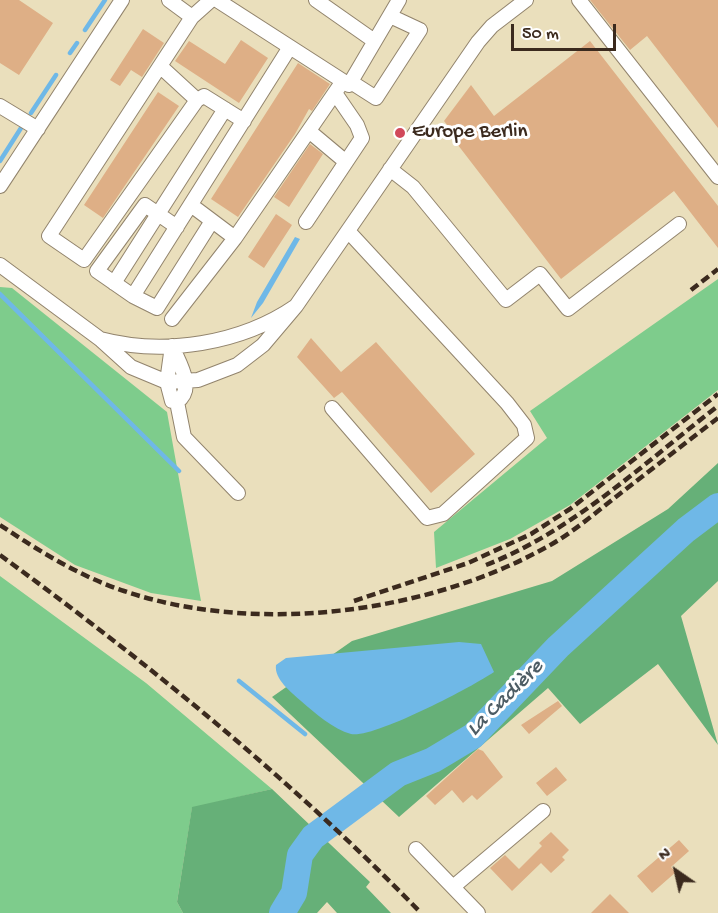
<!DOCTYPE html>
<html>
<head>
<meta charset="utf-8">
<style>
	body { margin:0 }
	#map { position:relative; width:718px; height:913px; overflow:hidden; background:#eadfbc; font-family:"Gochi Hand",sans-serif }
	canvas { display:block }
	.north { position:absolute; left:646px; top:841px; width:60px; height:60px; -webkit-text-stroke:4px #fff; paint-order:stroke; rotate:326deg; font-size:16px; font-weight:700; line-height:24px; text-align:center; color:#3b2a1e }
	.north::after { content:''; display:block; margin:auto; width:21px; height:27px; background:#3b2a1e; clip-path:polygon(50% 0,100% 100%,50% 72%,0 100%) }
	.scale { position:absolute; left:511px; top:24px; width:105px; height:27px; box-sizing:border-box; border:3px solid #3b2a1e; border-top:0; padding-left:8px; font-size:18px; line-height:21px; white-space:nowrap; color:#3b2a1e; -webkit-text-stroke:4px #fff; paint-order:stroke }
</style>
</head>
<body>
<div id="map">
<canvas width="718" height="913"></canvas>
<div class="north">N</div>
<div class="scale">50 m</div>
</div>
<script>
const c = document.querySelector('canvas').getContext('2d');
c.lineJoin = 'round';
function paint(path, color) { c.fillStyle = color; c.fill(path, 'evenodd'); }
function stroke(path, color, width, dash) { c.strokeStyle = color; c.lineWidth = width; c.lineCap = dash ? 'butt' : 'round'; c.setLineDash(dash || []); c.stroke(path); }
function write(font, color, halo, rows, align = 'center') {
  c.font = font + ' "Gochi Hand",sans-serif'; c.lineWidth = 6; c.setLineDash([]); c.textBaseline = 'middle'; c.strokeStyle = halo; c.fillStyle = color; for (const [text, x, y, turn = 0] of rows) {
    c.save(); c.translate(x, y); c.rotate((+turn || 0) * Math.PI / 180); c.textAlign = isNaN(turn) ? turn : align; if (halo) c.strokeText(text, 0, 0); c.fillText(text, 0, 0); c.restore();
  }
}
paint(new Path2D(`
	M 718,279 L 718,390 L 570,505 L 510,539 L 436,568 L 434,532 L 547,438 L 530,411 Z
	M 0,287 L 12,288 L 167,412 L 201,601 L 151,593 L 75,565 L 0,517 Z
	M 0,576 L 146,683 L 272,789 L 192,808 L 177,902 L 183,913 L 0,913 Z`), '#7ecc8c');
paint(new Path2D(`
	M 718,463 L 718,581 L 681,616 L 718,745 L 658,664 L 580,724 L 548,688 L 399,817 L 272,697 L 352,641 L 552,581 L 668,509 Z
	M 272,789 L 370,882 L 366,887 L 391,913 L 337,913 L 327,902 L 317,913 L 183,913 L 177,902 L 192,807 Z`), '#66b078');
paint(new Path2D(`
	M 295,237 L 300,239 L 263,303 L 251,318 L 257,302 Z
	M 459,642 L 481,644 L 494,672 C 472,687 373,739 351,734 C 333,729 315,713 301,701 C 291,692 274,679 276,665 L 286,658 Z`), '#6fb8e7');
stroke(new Path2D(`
	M 85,30 L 105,0
	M 70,53 L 77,43
	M 31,113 L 56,75
	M 0,161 L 21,128
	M 0,294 L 179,471
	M 239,681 L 305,734`), '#6fb8e7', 4.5);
stroke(new Path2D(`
	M 282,913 L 294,893 L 300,855 L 313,837 L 398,774 L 433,760 L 473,736 L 558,647 L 686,530 L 718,506`), '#6fb8e7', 26);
paint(new Path2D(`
	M 0,0 L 19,0 L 53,23 L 19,75 L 0,63 Z
	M 590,0 L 718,0 L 718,128 L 647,36 L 630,50 Z
	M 143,29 L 164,43 L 142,77 L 131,70 L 120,86 L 110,80 Z
	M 241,40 L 268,58 L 239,103 L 175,61 L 189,41 L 225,64 Z
	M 590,41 L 718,206 L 718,248 L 674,191 L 561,279 L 451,136 L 453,132 L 444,121 L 471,85 L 494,116 Z
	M 298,63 L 330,84 L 312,111 L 309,109 L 295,134 L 238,217 L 211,199 Z
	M 158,92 L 179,106 L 103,218 L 84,205 Z
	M 310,144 L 323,154 L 289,207 L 274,197 Z
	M 276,214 L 292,225 L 264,268 L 248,257 Z
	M 311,338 L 341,372 L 376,342 L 475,454 L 431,493 L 342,392 L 334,398 L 297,357 Z
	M 558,701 L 562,706 L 529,734 L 521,725 Z
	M 478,749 L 483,751 L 503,777 L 477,800 L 472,795 L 463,803 L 452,790 L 435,805 L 426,796 Z
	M 556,767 L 567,780 L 547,796 L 536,783 Z
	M 551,832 L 569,850 L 562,857 L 565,860 L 551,873 L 541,863 L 512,891 L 490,868 L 505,855 L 519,869 L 542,846 L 539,843 Z
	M 679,840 L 689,851 L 671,867 L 676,872 L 652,893 L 637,876 Z
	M 610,894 L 629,913 L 591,913 Z`), '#deaf86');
const minor = new Path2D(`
	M 169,0 L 192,17
	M 217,0 L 349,85 L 399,0
	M 316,0 L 373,40
	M 579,0 L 718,177
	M 160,66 L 197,100 L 84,260 L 49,236 L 192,17 L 211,0
	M 351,82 L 376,98 L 420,30 L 390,16
	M 197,100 L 204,96 L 244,121
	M 0,106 L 38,129
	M 309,131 L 346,162
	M 390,169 L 413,187 L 506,300 L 540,274 L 568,309 L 679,224
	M 0,186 L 122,0
	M 306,222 L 362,138 L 357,125 L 335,93
	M 177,227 L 145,205 L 97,271 L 133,296 L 290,47
	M 235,238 L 343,81
	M 0,265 L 100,339 L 131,367 L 167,382 L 198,380 L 237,365 L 263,345 L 296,306 C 241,344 164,356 100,339
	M 114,283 L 225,109
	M 133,296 L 157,308 L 212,221
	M 296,306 L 478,42 L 492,26 L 526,0
	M 172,319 L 235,238 L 191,205
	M 172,346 C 179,363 196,388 177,402 L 172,401 L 167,382 Z
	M 177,402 L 184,437 L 238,493
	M 332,408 L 427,518 L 443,514 L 527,438 L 524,425 L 507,403 L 348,231
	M 416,849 L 478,913
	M 453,887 L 543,811`);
stroke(minor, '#92846d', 16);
stroke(minor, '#fff', 14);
stroke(new Path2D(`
	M 691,290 L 718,269
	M 0,525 C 39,551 79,576 124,591 C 254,635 424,614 543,549 C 570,535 594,514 617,496 C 651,470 684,444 718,418
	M 0,555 C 149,664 292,780 421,913
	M 486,565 C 573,531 644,463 718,406
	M 354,601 L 468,563 L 531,534 L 570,509 L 718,394`), '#3b2a1e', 4.5, [9, 4.5]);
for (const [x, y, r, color] of [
	[400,133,6,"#d1495b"]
]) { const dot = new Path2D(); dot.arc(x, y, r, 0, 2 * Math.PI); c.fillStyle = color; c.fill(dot); stroke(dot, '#fff', 2); }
write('21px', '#3b2a1e', '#fff', [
	["Europe Berlin",412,133]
], 'left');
write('italic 22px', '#4d5c64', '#fff', [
	["La Cadière",506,699,-45]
]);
</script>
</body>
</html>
